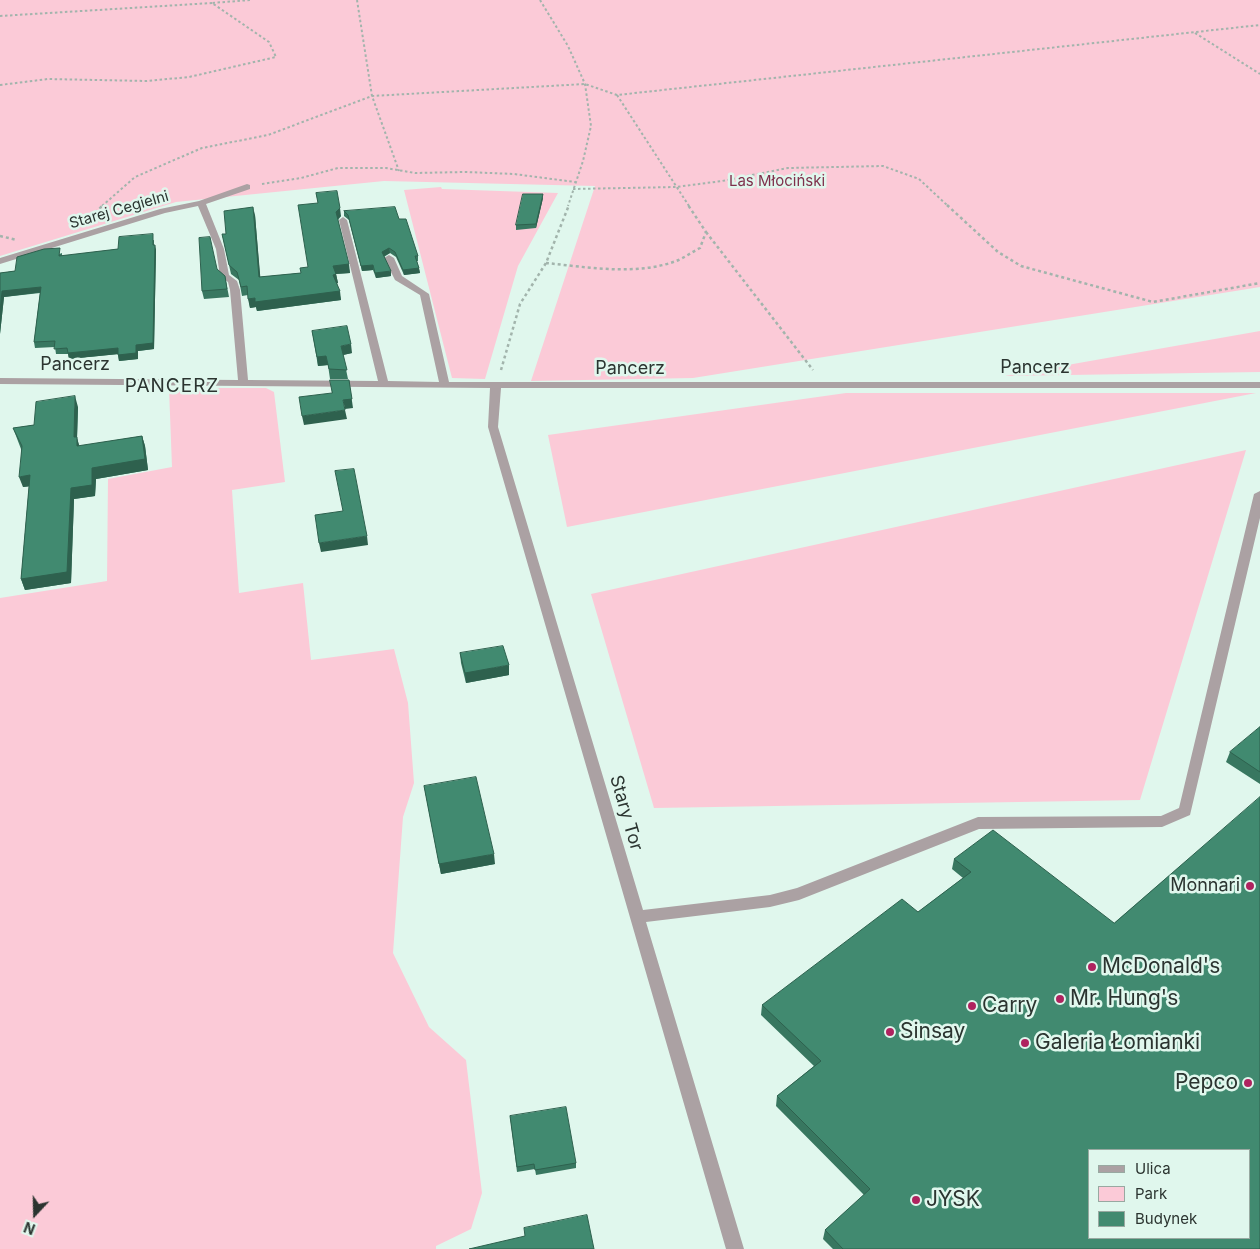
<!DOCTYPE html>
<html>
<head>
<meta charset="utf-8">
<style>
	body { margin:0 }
	#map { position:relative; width:1260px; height:1249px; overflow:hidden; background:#e0f7ed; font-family:Inter,sans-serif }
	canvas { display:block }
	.legend { position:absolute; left:1088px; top:1149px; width:162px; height:90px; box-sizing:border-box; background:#e0f7ed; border:1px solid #98a9a1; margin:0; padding:6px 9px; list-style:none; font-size:15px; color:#2b3430 }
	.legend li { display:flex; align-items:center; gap:10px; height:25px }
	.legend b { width:25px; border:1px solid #98a9a1 }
	.north { position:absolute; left:10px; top:1189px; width:50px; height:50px; -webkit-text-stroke:4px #e0f7ed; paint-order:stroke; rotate:201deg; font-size:14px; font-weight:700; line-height:20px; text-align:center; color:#2b3430 }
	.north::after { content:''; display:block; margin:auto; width:18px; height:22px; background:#2b3430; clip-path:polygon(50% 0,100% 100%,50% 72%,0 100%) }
</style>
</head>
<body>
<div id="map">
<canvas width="1260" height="1249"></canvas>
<ul class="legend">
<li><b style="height:6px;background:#aba1a3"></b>Ulica</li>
<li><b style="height:14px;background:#fbcad7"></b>Park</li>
<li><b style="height:14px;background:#418a70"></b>Budynek</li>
</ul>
<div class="north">N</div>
</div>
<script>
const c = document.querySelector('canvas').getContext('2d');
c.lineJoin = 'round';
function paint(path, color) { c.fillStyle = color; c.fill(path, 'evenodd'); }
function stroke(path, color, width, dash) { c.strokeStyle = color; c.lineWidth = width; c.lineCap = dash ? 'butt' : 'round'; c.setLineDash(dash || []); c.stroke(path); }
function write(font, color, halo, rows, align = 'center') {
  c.font = font + ' Inter,sans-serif'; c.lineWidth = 5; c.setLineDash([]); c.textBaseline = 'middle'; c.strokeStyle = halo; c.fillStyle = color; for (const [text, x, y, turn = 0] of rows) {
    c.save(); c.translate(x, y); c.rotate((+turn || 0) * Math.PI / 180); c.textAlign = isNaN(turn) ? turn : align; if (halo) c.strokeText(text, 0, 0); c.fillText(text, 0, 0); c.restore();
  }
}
paint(new Path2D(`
	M 0,0 L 1260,0 L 1260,287 L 693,378 L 531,381 L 595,186 L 384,181 L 176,202 L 0,256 Z
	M 441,187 L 442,189 L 558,193 L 518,266 L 485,379 L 452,378 L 404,190 Z
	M 1260,331 L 1260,372 L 1005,376 Z
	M 169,388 L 266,388 L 274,392 L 285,482 L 232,490 L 239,593 L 303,583 L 311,660 L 394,649 L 408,703 L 414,783 L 403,817 L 393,953 L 429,1027 L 466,1060 L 482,1193 L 471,1229 L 436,1246 L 436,1249 L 0,1249 L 0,598 L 107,581 L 108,479 L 172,467 Z
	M 846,393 L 1256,393 L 567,527 L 548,435 Z
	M 1246,450 L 1140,800 L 654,808 L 591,594 Z`), '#fbcad7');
stroke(new Path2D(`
	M 357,0 L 372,96 L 399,171
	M 540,0 L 568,46 L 585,84 L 591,126 L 583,161 L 568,206
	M 0,16 L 212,3
	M 1195,33 L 1260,74
	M 0,85 L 48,79 L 147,81 L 189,77 L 276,57 L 269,42 L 212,3 L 250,0
	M 617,95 L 689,206
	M 262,184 L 301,178 L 338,168 L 386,168 L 415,173 L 466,172 L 514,174 L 575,182
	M 573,189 L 676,187 L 722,181 L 788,168 L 883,166 L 919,179 L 948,206
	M 102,206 L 135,177 L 202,148 L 268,135 L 372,96 L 585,84 L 617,95 L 1260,25`), '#a2b4ac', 2, [2.5, 2.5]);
stroke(new Path2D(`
	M 947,205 L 998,252 L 1021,266 L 1153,302 L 1260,283
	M 91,217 L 103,205
	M 706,232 L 813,370
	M 0,236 L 17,240
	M 546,263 C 587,267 636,276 676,261 C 684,258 692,252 700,248 L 706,232 L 688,205
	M 501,370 L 520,304 L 546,263 L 569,205`), '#a2b4ac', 2.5, [3, 3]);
paint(new Path2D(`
	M 247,184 L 250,185 L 250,189 L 206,204 L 224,249 L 229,275 L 237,281 L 240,290 L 248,380 L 378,381 L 339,220 L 343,217 L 347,220 L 388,381 L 439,382 L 420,295 L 395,280 L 384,258 L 389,255 L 394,258 L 402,276 L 429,294 L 449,382 L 1260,382 L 1260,388 L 501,388 L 498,427 L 643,910 L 770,895 L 797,888 L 978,817 L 1161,816 L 1179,808 L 1254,494 L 1260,491 L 1260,518 L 1190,815 L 1162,827 L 979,829 L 799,900 L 770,907 L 646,922 L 744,1249 L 726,1249 L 488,427 L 490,388 L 0,384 L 0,378 L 238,380 L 230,290 L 228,282 L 220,276 L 216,249 L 198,206 L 165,213 L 0,264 L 0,258 L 160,209 L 199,201 Z`), '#aba1a3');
paint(new Path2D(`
	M 316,193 L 341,216 L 338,220 L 350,273 L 336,274 L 338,283 L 337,283 L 341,300 L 257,311 L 256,307 L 250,308 L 248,295 L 242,296 L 239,280 L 231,274 L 222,234 L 226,234 L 255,215 L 260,277 L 301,273 L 308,267 L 318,203 Z
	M 543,198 L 536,228 L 516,230 L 516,225 Z
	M 344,211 L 399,219 L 418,256 L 418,261 L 417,261 L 420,273 L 404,275 L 396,257 L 390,253 L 384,257 L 391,276 L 376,278 L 373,270 L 362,271 L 349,220 L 344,216 Z
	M 154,240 L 154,245 L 156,250 L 154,349 L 138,351 L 138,359 L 119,361 L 118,354 L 69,359 L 68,354 L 56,354 L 55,347 L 35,348 L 34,342 L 40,293 L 4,297 L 0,334 L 0,273 L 15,271 L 62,253 L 62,256 L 118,249 Z
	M 217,269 L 225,276 L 229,297 L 204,299 L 202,291 Z
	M 312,331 L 352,353 L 343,355 L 348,379 L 330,379 L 328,365 L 318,366 Z
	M 78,407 L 77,438 L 79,446 L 142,436 L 145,446 L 148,470 L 96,479 L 95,496 L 74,499 L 71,583 L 25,590 L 21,579 L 29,486 L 23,487 L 21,449 L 13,428 L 34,425 Z
	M 460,653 L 509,675 L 466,683 L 461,663 Z
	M 1260,727 L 1260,784 L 1226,762 L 1230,752 Z
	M 424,786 L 495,864 L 441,874 Z
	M 954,859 L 1114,923 L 1260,1249 L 833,1249 L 823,1239 L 825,1230 L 864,1195 L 776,1106 L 777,1096 L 814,1066 L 761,1015 L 762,1005 L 918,912 L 963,878 L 952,869 Z
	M 510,1116 L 576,1163 L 576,1168 L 536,1175 L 535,1169 L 517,1172 Z`), '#387760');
paint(new Path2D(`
	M 543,194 L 543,198 L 536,228 L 536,224 Z
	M 253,207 L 255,215 L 261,285 L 259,277 Z
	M 340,208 L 341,216 L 337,220 L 336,212 Z
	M 155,245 L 156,250 L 154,349 L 138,351 L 138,359 L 119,361 L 118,355 L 136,345 Z
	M 389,248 L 390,253 L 382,257 L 382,252 Z
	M 349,264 L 350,273 L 334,274 L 333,266 Z
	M 373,265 L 373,270 L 362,271 L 361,266 Z
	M 419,268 L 420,273 L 404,275 L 403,270 Z
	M 391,271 L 391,276 L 376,278 L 375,273 Z
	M 336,274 L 338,283 L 335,284 L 333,275 Z
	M 41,287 L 43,292 L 4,297 L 0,334 L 0,312 L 2,291 Z
	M 340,291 L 341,300 L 257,311 L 256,307 L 250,308 L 248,299 Z
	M 351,344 L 352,353 L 343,355 L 341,346 Z
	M 118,348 L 119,354 L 69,359 L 68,353 Z
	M 326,356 L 328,365 L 318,366 L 317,357 Z
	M 349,380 L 353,408 L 345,409 L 343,400 Z
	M 75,396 L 78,407 L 77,438 L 80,448 L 80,456 L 74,437 Z
	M 345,410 L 347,419 L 304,425 L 302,416 Z
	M 142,436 L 145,446 L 148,470 L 96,479 L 95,496 L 74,499 L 71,583 L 25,590 L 21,579 L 71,488 L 92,468 Z
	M 30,475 L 34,486 L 23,487 L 19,477 Z
	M 367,536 L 368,545 L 321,552 L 319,543 Z
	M 509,665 L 509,675 L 466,683 L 465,673 Z
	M 494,854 L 495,864 L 441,874 L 439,864 Z`), '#2e614e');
const building = new Path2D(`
	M 337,191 L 340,208 L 336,212 L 349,264 L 333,266 L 336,274 L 333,275 L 340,291 L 255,302 L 255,298 L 248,299 L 247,286 L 241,287 L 237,272 L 229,265 L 222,234 L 226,234 L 224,211 L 253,207 L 259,277 L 301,273 L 300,268 L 308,267 L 298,205 L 318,203 L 316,193 Z
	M 523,194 L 543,194 L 536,224 L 516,225 Z
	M 395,207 L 399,219 L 406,219 L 418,256 L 415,256 L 419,268 L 403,270 L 395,252 L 389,248 L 382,252 L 391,271 L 375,273 L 373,265 L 361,266 L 348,215 L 344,211 Z
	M 153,234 L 153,245 L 155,245 L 153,343 L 136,345 L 136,353 L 118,355 L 118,348 L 68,353 L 67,348 L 54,349 L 55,341 L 34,342 L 41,287 L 2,291 L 0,312 L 0,273 L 15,271 L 17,257 L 44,249 L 60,248 L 59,256 L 118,249 L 119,237 Z
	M 210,237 L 217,269 L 225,276 L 227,289 L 202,291 L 199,238 Z
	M 347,326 L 351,344 L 341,346 L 347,370 L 329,369 L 326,356 L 317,357 L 312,331 Z
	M 330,380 L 349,380 L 352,399 L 343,400 L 345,410 L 302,416 L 299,397 L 332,393 Z
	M 75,396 L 74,437 L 77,437 L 77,446 L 142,436 L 145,459 L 92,468 L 92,485 L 71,488 L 67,572 L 21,579 L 30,475 L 19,477 L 22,446 L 13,428 L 34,425 L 36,402 Z
	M 354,469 L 367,536 L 319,543 L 315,515 L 343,511 L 335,471 Z
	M 503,646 L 509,665 L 465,673 L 460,653 Z
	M 1260,727 L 1260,772 L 1230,752 Z
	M 476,777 L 494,854 L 439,864 L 424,786 Z
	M 1260,797 L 1260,1249 L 843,1249 L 825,1230 L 870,1189 L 777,1096 L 821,1061 L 762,1005 L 902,899 L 918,912 L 971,872 L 954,859 L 993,830 L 1114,923 ZM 1089,1150 L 1249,1150 L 1249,1238 L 1089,1238 Z
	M 566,1107 L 576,1163 L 535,1170 L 534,1164 L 517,1167 L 510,1116 Z
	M 587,1215 L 594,1249 L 469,1249 L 525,1236 L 524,1228 Z`);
paint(building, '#418a70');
stroke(building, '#2e614e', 1);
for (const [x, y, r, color] of [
	[1250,886,5,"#af235f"],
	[1092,967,5,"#af235f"],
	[1060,999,5,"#af235f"],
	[972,1006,5,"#af235f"],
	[890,1032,5,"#af235f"],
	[1025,1043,5,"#af235f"],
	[1248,1083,5,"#af235f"],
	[916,1200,5,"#af235f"]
]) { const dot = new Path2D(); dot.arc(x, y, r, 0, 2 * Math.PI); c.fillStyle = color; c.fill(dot); stroke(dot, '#e0f7ed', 2); }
write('15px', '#7f304c', '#e0f7ed', [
	["Las Młociński",777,181]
]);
write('15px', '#2b3430', '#e0f7ed', [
	["Starej Cegielni",119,210,-16]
]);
write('18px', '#2b3430', '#e0f7ed', [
	["Pancerz",75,365],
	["Pancerz",1035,368],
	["Pancerz",630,369],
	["Stary Tor",626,813,74]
]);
write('18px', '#2b3430', '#e0f7ed', [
	["Monnari",1240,886]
], 'right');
c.letterSpacing = '1px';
write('19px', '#2b3430', '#e0f7ed', [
	["PANCERZ",172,386]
]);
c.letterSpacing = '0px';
write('21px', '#2b3430', '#e0f7ed', [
	["McDonald's",1102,967],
	["Mr. Hung's",1070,999],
	["Carry",982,1006],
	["Sinsay",900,1032],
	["Galeria Łomianki",1035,1043],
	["Pepco",1238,1083,"right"],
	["JYSK",926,1200]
], 'left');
</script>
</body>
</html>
